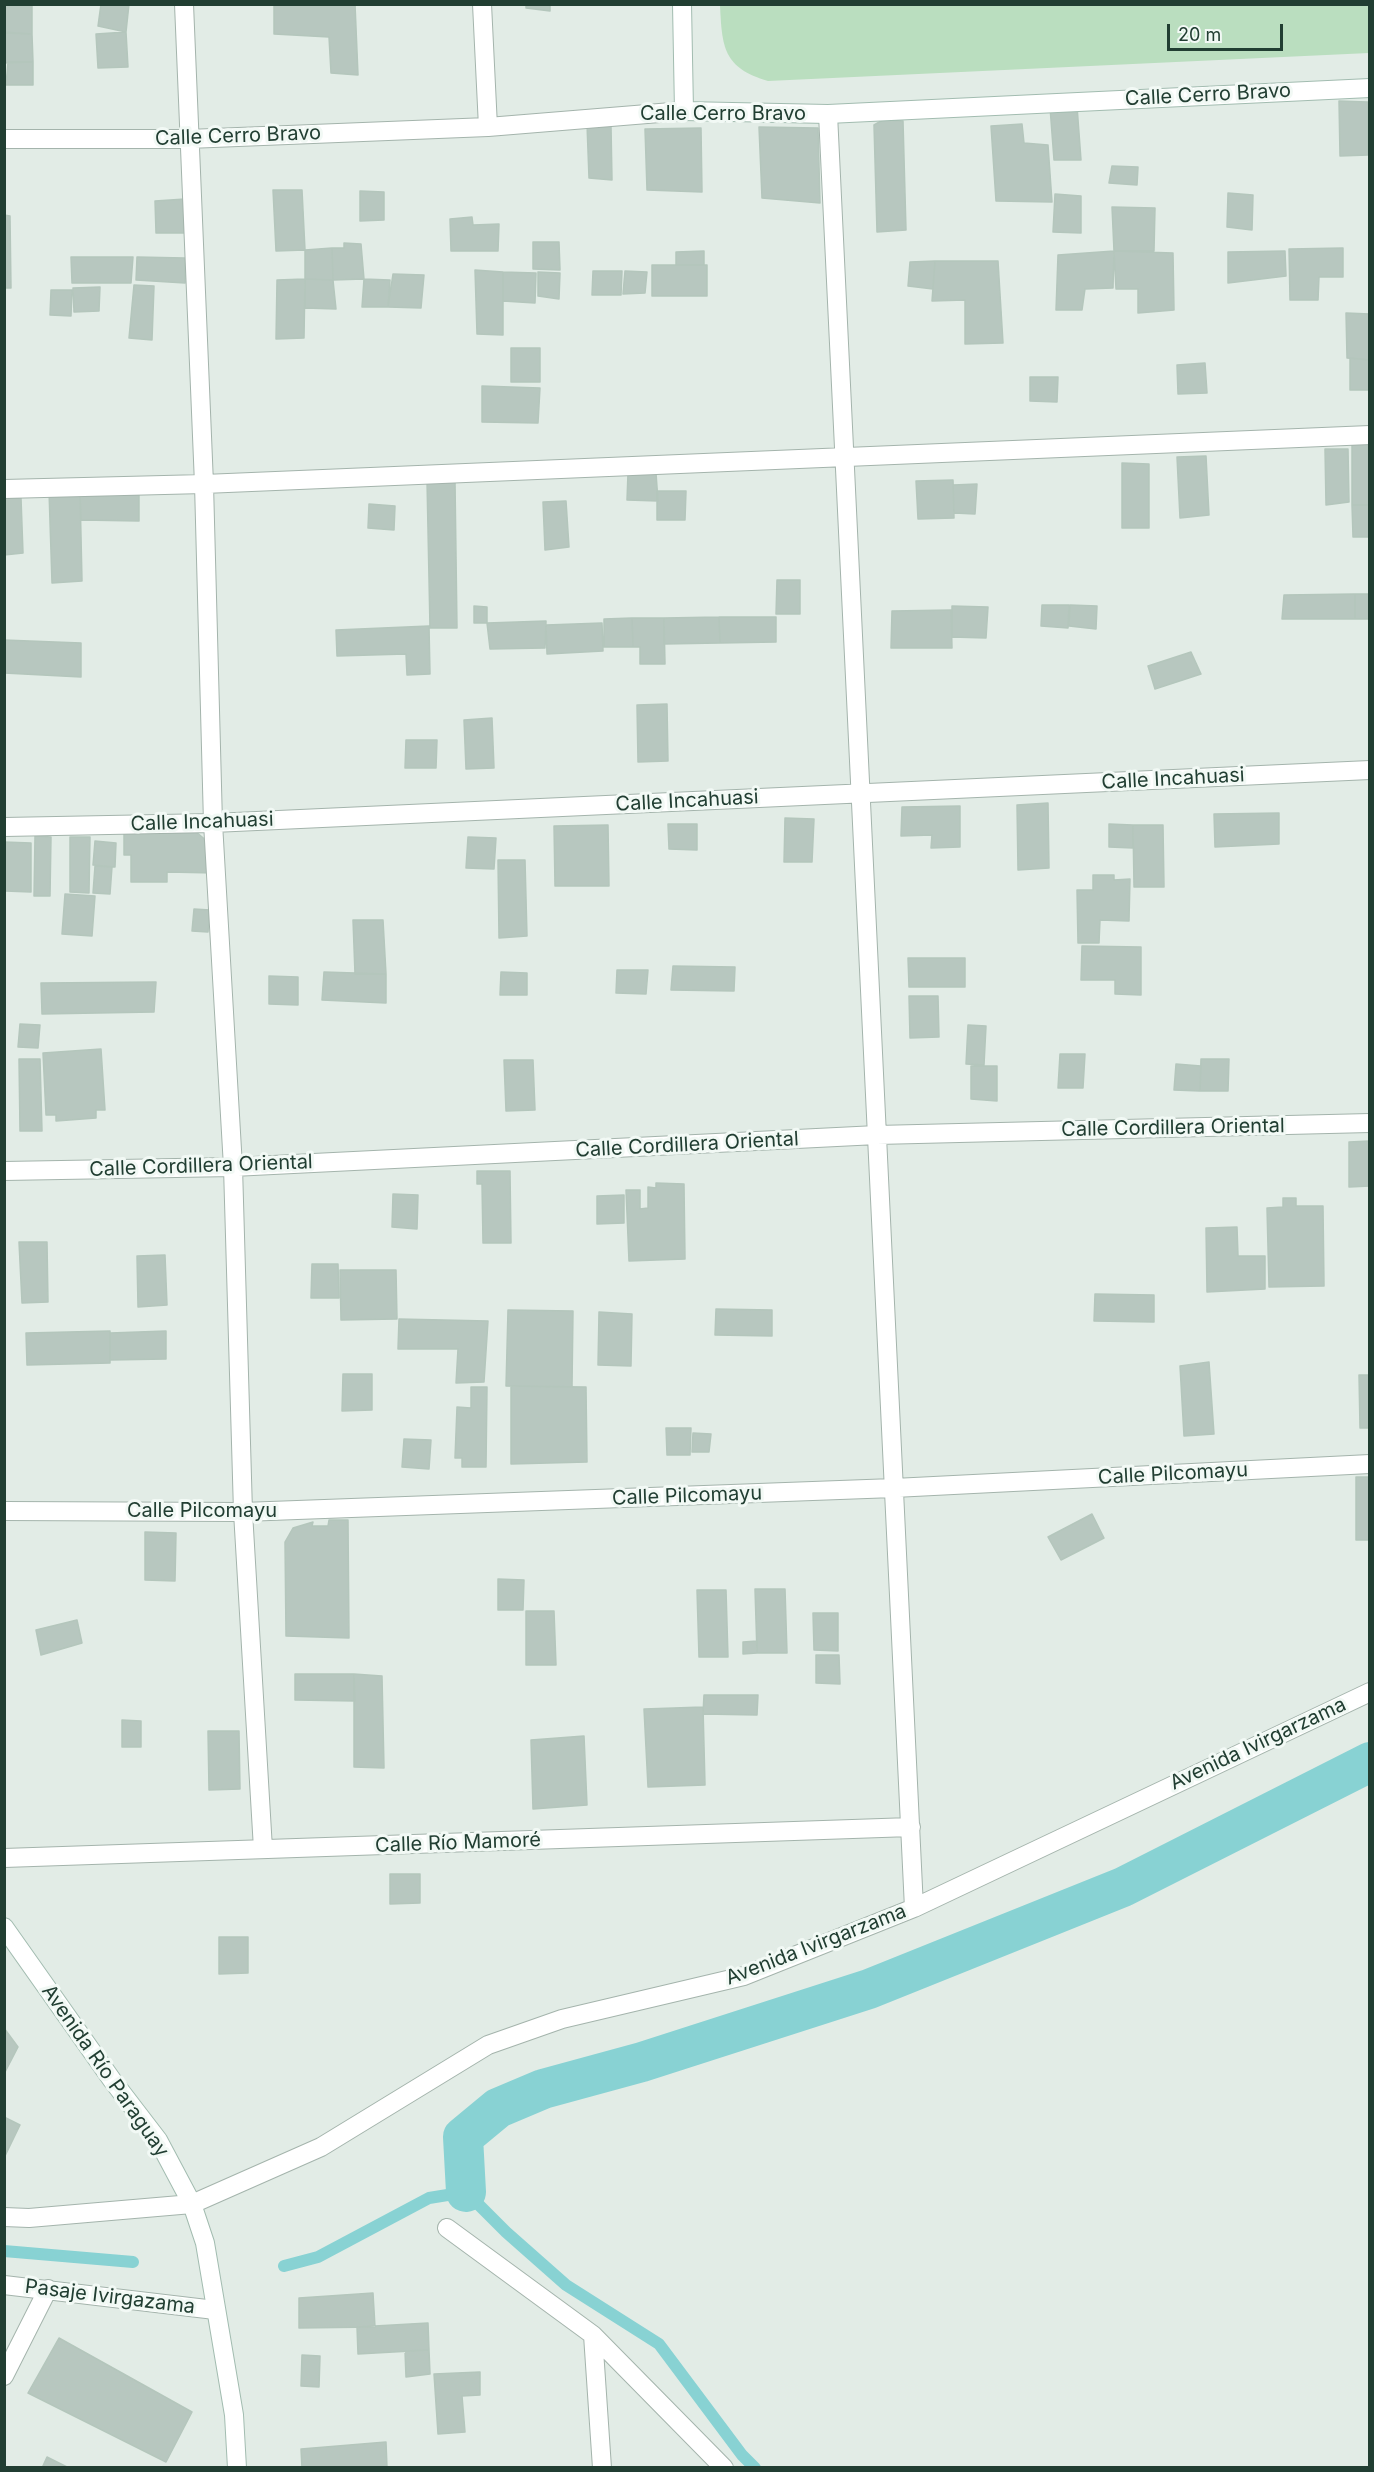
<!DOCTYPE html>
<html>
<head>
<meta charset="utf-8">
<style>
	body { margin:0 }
	#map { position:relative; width:1374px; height:2472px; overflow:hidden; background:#e2ece6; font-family:Inter,sans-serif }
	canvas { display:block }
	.frame { position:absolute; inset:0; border:6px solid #213e32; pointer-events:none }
	.scale { position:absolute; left:1167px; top:24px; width:116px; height:27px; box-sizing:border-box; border:3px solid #213e32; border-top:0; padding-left:8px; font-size:18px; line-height:21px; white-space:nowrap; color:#213e32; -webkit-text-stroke:4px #f2f9f5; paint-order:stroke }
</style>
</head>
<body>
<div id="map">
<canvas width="1374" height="2472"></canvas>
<div class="frame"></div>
<div class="scale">20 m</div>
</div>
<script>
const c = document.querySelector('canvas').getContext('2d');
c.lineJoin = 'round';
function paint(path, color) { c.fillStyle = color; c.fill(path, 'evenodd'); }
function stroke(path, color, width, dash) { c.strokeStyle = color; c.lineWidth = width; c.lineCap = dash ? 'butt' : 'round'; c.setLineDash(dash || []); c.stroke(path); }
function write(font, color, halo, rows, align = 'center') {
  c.font = font + ' Inter,sans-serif'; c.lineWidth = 6; c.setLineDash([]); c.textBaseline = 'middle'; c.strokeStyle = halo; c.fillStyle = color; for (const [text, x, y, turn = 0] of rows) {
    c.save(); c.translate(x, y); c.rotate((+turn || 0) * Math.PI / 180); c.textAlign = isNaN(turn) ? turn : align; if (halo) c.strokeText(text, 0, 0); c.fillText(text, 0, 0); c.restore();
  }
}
paint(new Path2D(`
	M 720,5 L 1369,5 L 1369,53 L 768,81 C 723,68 722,47 720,5 Z`), '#badebf');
stroke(new Path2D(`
	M 4,2251 L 133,2262
	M 284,2266 L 318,2257 L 429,2198 L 466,2192 L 506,2232 L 566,2285 L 659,2344 L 742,2455 L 755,2468`), '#88d2d3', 12);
stroke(new Path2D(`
	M 466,2192 L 463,2137 L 498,2108 L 543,2089 L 642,2062 L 869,1989 L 1123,1887 L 1370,1762`), '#88d2d3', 40);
const building = new Path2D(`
	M 4,4 L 32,4 L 32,34 L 4,32 Z
	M 101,4 L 129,4 L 126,32 L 98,26 Z
	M 274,4 L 355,4 L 358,75 L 331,73 L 329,37 L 274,34 Z
	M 526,4 L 550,4 L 550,11 L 526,8 Z
	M 126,32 L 128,67 L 98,68 L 96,34 Z
	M 4,33 L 32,34 L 33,62 L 4,63 Z
	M 8,62 L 33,62 L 33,85 L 6,85 Z
	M 1339,101 L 1368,102 L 1368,155 L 1340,156 Z
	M 1077,106 L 1081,160 L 1054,160 L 1050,107 Z
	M 883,120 L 903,121 L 906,230 L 877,232 L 874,125 Z
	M 587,124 L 611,126 L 612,180 L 589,178 Z
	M 1022,124 L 1024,143 L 1048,145 L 1052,202 L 996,201 L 991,126 Z
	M 759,127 L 818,128 L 820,203 L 762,198 Z
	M 701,128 L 702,192 L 647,190 L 645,129 Z
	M 1112,166 L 1138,167 L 1137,185 L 1109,183 Z
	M 273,190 L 302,190 L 305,250 L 276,251 Z
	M 360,191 L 384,192 L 384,220 L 360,221 Z
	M 1228,193 L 1253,195 L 1252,230 L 1227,227 Z
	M 1055,194 L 1081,196 L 1081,233 L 1053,232 Z
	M 185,199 L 185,233 L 156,233 L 155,201 Z
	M 1112,207 L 1155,208 L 1154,251 L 1114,251 Z
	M 4,215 L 10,216 L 11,288 L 4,288 Z
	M 472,217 L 473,225 L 499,224 L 498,251 L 451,251 L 450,219 Z
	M 533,242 L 559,242 L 560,270 L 533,269 Z
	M 344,243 L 361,244 L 364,279 L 333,280 L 332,248 L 344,248 Z
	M 332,248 L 333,280 L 305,279 L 305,250 Z
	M 1343,248 L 1343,277 L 1319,277 L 1318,300 L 1290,300 L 1289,249 Z
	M 704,251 L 704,265 L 676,265 L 676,252 Z
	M 1114,251 L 1113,288 L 1085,289 L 1082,310 L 1056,310 L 1058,255 Z
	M 1114,251 L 1173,253 L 1174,310 L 1138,313 L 1138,289 L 1116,289 Z
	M 1285,251 L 1286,276 L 1228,283 L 1228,252 Z
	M 71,257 L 133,257 L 131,283 L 72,283 Z
	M 137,257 L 185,258 L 185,283 L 136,280 Z
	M 935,261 L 998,261 L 1003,343 L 965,344 L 965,300 L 932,301 Z
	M 935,261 L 933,289 L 908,286 L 910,262 Z
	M 652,265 L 707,265 L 707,296 L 652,296 Z
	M 475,270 L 503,272 L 503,335 L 477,334 Z
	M 593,271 L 622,271 L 621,295 L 592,295 Z
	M 625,271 L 647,272 L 645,293 L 623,294 Z
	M 503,272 L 536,273 L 535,303 L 503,301 Z
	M 538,272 L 560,273 L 559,299 L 538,296 Z
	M 393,274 L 424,275 L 421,308 L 388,307 Z
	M 305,279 L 304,338 L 276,339 L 277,280 Z
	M 305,279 L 333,280 L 336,309 L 305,308 Z
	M 364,279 L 390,280 L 388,307 L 362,307 Z
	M 134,285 L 154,286 L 152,340 L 129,338 Z
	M 100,287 L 99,311 L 74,312 L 73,288 Z
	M 51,290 L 72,290 L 71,316 L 50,315 Z
	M 1346,313 L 1370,314 L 1370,360 L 1347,358 Z
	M 511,348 L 540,348 L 540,382 L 511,382 Z
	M 1350,358 L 1370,360 L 1370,390 L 1350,390 Z
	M 1205,363 L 1207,393 L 1178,394 L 1177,365 Z
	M 1030,377 L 1058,377 L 1057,402 L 1030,401 Z
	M 482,386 L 540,388 L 538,423 L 482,422 Z
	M 1352,443 L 1370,443 L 1370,505 L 1352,505 Z
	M 1325,449 L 1348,449 L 1349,502 L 1326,505 Z
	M 1206,456 L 1209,515 L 1180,518 L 1177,457 Z
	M 1122,463 L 1149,464 L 1149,528 L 1122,528 Z
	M 628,473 L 656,473 L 658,501 L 627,500 Z
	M 953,480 L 954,518 L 918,519 L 916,481 Z
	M 427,481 L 455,481 L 457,628 L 430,628 Z
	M 977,484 L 975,514 L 954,513 L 953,485 Z
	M 49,491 L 80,492 L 82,581 L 52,583 Z
	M 657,491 L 686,491 L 685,520 L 657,520 Z
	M 80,492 L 139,494 L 139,521 L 81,520 Z
	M 4,498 L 21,498 L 23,553 L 4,555 Z
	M 566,501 L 569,547 L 545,550 L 543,502 Z
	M 369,504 L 395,506 L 394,530 L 368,528 Z
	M 1352,505 L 1370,505 L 1370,537 L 1353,537 Z
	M 777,580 L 800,580 L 800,614 L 776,614 Z
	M 1355,594 L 1355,619 L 1282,619 L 1284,595 Z
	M 1355,594 L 1370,594 L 1370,619 L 1355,619 Z
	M 1042,605 L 1069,605 L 1068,628 L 1041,626 Z
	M 1070,605 L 1097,606 L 1096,629 L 1069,626 Z
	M 474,606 L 487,607 L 487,623 L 474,623 Z
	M 952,606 L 988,607 L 986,638 L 952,637 Z
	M 951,610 L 952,648 L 891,648 L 892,611 Z
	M 719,617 L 720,643 L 664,644 L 664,618 Z
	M 719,617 L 776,617 L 776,642 L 720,643 Z
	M 632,618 L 633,647 L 604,647 L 604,619 Z
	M 632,618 L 664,618 L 665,664 L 640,664 L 640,647 L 633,647 Z
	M 546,621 L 545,648 L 490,649 L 487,623 Z
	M 602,623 L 603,651 L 547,654 L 546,625 Z
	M 429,626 L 430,674 L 407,675 L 406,654 L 337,656 L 336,630 Z
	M 4,640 L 81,643 L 81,677 L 4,673 Z
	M 1191,652 L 1201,674 L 1155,689 L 1148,666 Z
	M 667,704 L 668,761 L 638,762 L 637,705 Z
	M 492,718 L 494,768 L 466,769 L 464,720 Z
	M 406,740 L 437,740 L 436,768 L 405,768 Z
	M 1048,803 L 1049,868 L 1018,870 L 1017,805 Z
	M 960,806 L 960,847 L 931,848 L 932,835 L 901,836 L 902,807 Z
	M 1279,813 L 1279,844 L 1215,847 L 1214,814 Z
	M 785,818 L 814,819 L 812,862 L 784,862 Z
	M 668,824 L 697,824 L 697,850 L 669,849 Z
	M 1109,824 L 1133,825 L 1133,848 L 1109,847 Z
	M 608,825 L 609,886 L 555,886 L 554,826 Z
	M 1133,825 L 1163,825 L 1164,887 L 1134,887 Z
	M 195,831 L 215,848 L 215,873 L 167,872 L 167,882 L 131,882 L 131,855 L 124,855 L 124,833 Z
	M 35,836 L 51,837 L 50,896 L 34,896 Z
	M 70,837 L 90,837 L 89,893 L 70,892 Z
	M 468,837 L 496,838 L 494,869 L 466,868 Z
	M 95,841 L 116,843 L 115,867 L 93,865 Z
	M 4,842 L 31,843 L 31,892 L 5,891 Z
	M 498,860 L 525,860 L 527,936 L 499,938 Z
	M 95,866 L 112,867 L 110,894 L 93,893 Z
	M 1093,875 L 1114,875 L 1114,880 L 1130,879 L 1129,921 L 1100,920 L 1099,943 L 1078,943 L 1077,890 L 1093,890 Z
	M 65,894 L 95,896 L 92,936 L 62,934 Z
	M 194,909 L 210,910 L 208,932 L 192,931 Z
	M 353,920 L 383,920 L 386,974 L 355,974 Z
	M 1082,946 L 1141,947 L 1141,995 L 1115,994 L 1115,980 L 1081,980 Z
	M 908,958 L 965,958 L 965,987 L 909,987 Z
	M 673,966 L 735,967 L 734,991 L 671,990 Z
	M 617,970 L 648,970 L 646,994 L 616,993 Z
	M 324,972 L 386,974 L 386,1003 L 322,1000 Z
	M 501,972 L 527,973 L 527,995 L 500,995 Z
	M 269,976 L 298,977 L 298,1005 L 269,1004 Z
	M 156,982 L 154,1012 L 42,1014 L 41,983 Z
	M 909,996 L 938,996 L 939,1037 L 910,1038 Z
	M 20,1024 L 40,1025 L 38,1048 L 18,1047 Z
	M 968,1025 L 986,1026 L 984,1065 L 966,1064 Z
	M 101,1049 L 105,1110 L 96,1110 L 96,1118 L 56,1121 L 56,1115 L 46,1115 L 43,1053 Z
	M 1060,1054 L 1085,1054 L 1083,1088 L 1058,1088 Z
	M 19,1059 L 40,1059 L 42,1131 L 20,1131 Z
	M 1201,1059 L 1229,1059 L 1228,1091 L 1200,1091 Z
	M 504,1060 L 533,1060 L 535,1110 L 506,1111 Z
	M 1176,1064 L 1201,1066 L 1200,1091 L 1174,1090 Z
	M 971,1066 L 997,1066 L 997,1101 L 971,1099 Z
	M 1370,1141 L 1370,1186 L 1349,1187 L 1349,1142 Z
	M 477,1171 L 510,1171 L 511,1243 L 483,1243 L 482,1184 L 477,1184 Z
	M 656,1183 L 684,1184 L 685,1259 L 629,1261 L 626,1190 L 640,1190 L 640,1209 L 648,1208 L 648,1187 L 656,1188 Z
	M 393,1194 L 418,1195 L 417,1229 L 392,1227 Z
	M 624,1195 L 624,1223 L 597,1224 L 597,1196 Z
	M 1283,1198 L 1296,1198 L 1296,1206 L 1323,1206 L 1324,1286 L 1269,1287 L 1267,1208 L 1283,1207 Z
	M 1237,1227 L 1238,1256 L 1265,1256 L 1265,1289 L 1207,1292 L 1206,1228 Z
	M 19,1242 L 47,1242 L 48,1302 L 22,1303 Z
	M 165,1255 L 167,1305 L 138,1307 L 137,1256 Z
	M 312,1264 L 338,1264 L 339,1298 L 311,1298 Z
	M 340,1270 L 396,1270 L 397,1319 L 341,1320 Z
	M 1095,1294 L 1154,1295 L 1154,1322 L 1094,1321 Z
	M 716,1309 L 772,1310 L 772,1336 L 715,1335 Z
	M 508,1310 L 573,1311 L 572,1387 L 506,1386 Z
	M 599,1312 L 632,1314 L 631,1366 L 598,1365 Z
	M 399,1319 L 488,1321 L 484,1382 L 456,1383 L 458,1349 L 398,1349 Z
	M 110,1331 L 110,1363 L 27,1365 L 26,1333 Z
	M 166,1331 L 166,1359 L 110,1360 L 110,1333 Z
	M 1209,1362 L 1214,1434 L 1184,1436 L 1180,1366 Z
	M 343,1374 L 372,1374 L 372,1410 L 342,1411 Z
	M 1359,1375 L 1370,1375 L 1370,1428 L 1360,1428 Z
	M 511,1386 L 586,1387 L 587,1462 L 511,1464 Z
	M 471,1387 L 487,1387 L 486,1467 L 462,1467 L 462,1458 L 455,1458 L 457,1407 L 471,1408 Z
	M 666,1428 L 691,1428 L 690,1455 L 667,1455 Z
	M 693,1433 L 711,1434 L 709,1452 L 692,1452 Z
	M 404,1439 L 431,1440 L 429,1469 L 402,1467 Z
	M 1356,1477 L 1370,1477 L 1370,1540 L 1356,1540 Z
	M 1092,1514 L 1104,1538 L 1061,1560 L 1048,1537 Z
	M 329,1520 L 348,1520 L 349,1638 L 286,1636 L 285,1542 L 293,1528 L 313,1522 L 312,1526 L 328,1526 Z
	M 145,1532 L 176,1533 L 175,1581 L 145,1580 Z
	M 498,1579 L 524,1580 L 523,1610 L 498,1610 Z
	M 755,1589 L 785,1589 L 787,1653 L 757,1653 Z
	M 697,1590 L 726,1590 L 728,1657 L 699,1657 Z
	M 526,1611 L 554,1611 L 556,1665 L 526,1665 Z
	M 813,1613 L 838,1613 L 838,1651 L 814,1650 Z
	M 77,1620 L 82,1643 L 41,1655 L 36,1630 Z
	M 757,1641 L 757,1653 L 743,1654 L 743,1642 Z
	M 816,1655 L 839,1655 L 840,1684 L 816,1683 Z
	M 295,1674 L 354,1674 L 355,1701 L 295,1700 Z
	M 354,1674 L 382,1676 L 384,1768 L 354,1767 Z
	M 704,1695 L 758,1695 L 757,1715 L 703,1714 Z
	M 703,1707 L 705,1785 L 648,1787 L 644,1709 Z
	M 122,1720 L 141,1721 L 141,1747 L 122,1747 Z
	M 208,1731 L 239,1731 L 240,1789 L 209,1790 Z
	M 584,1736 L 587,1805 L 533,1809 L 531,1740 Z
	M 390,1874 L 420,1874 L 420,1903 L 390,1904 Z
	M 219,1937 L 248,1937 L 248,1973 L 219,1974 Z
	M 4,2028 L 18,2047 L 4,2074 Z
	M 4,2117 L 20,2125 L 4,2158 Z
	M 373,2293 L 375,2327 L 299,2328 L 299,2298 Z
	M 428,2323 L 429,2350 L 358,2354 L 357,2327 Z
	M 59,2338 L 192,2412 L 166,2462 L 28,2393 Z
	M 429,2350 L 430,2374 L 406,2377 L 405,2351 Z
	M 302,2355 L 320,2356 L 319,2387 L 301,2386 Z
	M 480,2372 L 480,2395 L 462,2396 L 465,2432 L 438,2434 L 434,2374 Z
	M 386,2442 L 387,2468 L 302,2468 L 301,2449 Z
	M 47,2457 L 69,2468 L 42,2468 Z`);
paint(building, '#b7c7bf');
stroke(building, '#b4c6bc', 1.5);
const street = new Path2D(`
	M 184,4 L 204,484 L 213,823 L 233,1167 L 243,1512 L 263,1849
	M 482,4 L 488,127
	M 828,114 L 914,1908
	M 4,139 L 188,139 L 488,127 L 684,111
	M 4,489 L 204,484 L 1370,435
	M 4,827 L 213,823 L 1370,770
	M 4,1171 L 233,1167 L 877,1135 L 1370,1123
	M 4,1511 L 243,1512 L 894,1488 L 1370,1464
	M 4,1858 L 911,1827
	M 4,2217 L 29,2218 L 192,2204 L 321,2147 L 488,2045 L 562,2019 L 744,1976 L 914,1908 L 1370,1692
	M 447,2228 L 593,2335 L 724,2468
	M 4,2285 L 215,2310
	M 593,2335 L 602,2468
	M 4,2376 L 48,2289`);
const secondary = new Path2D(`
	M 682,4 L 684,111 L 828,114 L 1370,88
	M 4,1927 L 112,2080 L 158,2140 L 192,2204 L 205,2243 L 234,2415 L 237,2468`);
stroke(street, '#a4b4ac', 20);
stroke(secondary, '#a2bcb0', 20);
stroke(street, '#fff', 18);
stroke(secondary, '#fff', 18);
write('20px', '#213e32', '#f2f9f5', [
	["Calle Cerro Bravo",1208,95,-3],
	["Calle Cerro Bravo",723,114],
	["Calle Cerro Bravo",238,136,-2],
	["Calle Incahuasi",1173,779,-3],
	["Calle Incahuasi",687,801,-3],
	["Calle Incahuasi",202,822,-2],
	["Calle Cordillera Oriental",1173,1128,-1],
	["Calle Cordillera Oriental",687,1145,-3],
	["Calle Cordillera Oriental",201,1166,-2],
	["Calle Pilcomayu",1173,1474,-3],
	["Calle Pilcomayu",687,1496,-2],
	["Calle Pilcomayu",202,1511],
	["Avenida Ivirgarzama",1258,1744,-25],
	["Calle Río Mamoré",458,1843,-2],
	["Avenida Ivirgarzama",816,1945,-21],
	["Avenida Río Paraguay",105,2071,55],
	["Pasaje Ivirgazama",110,2297,7]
]);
</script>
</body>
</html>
